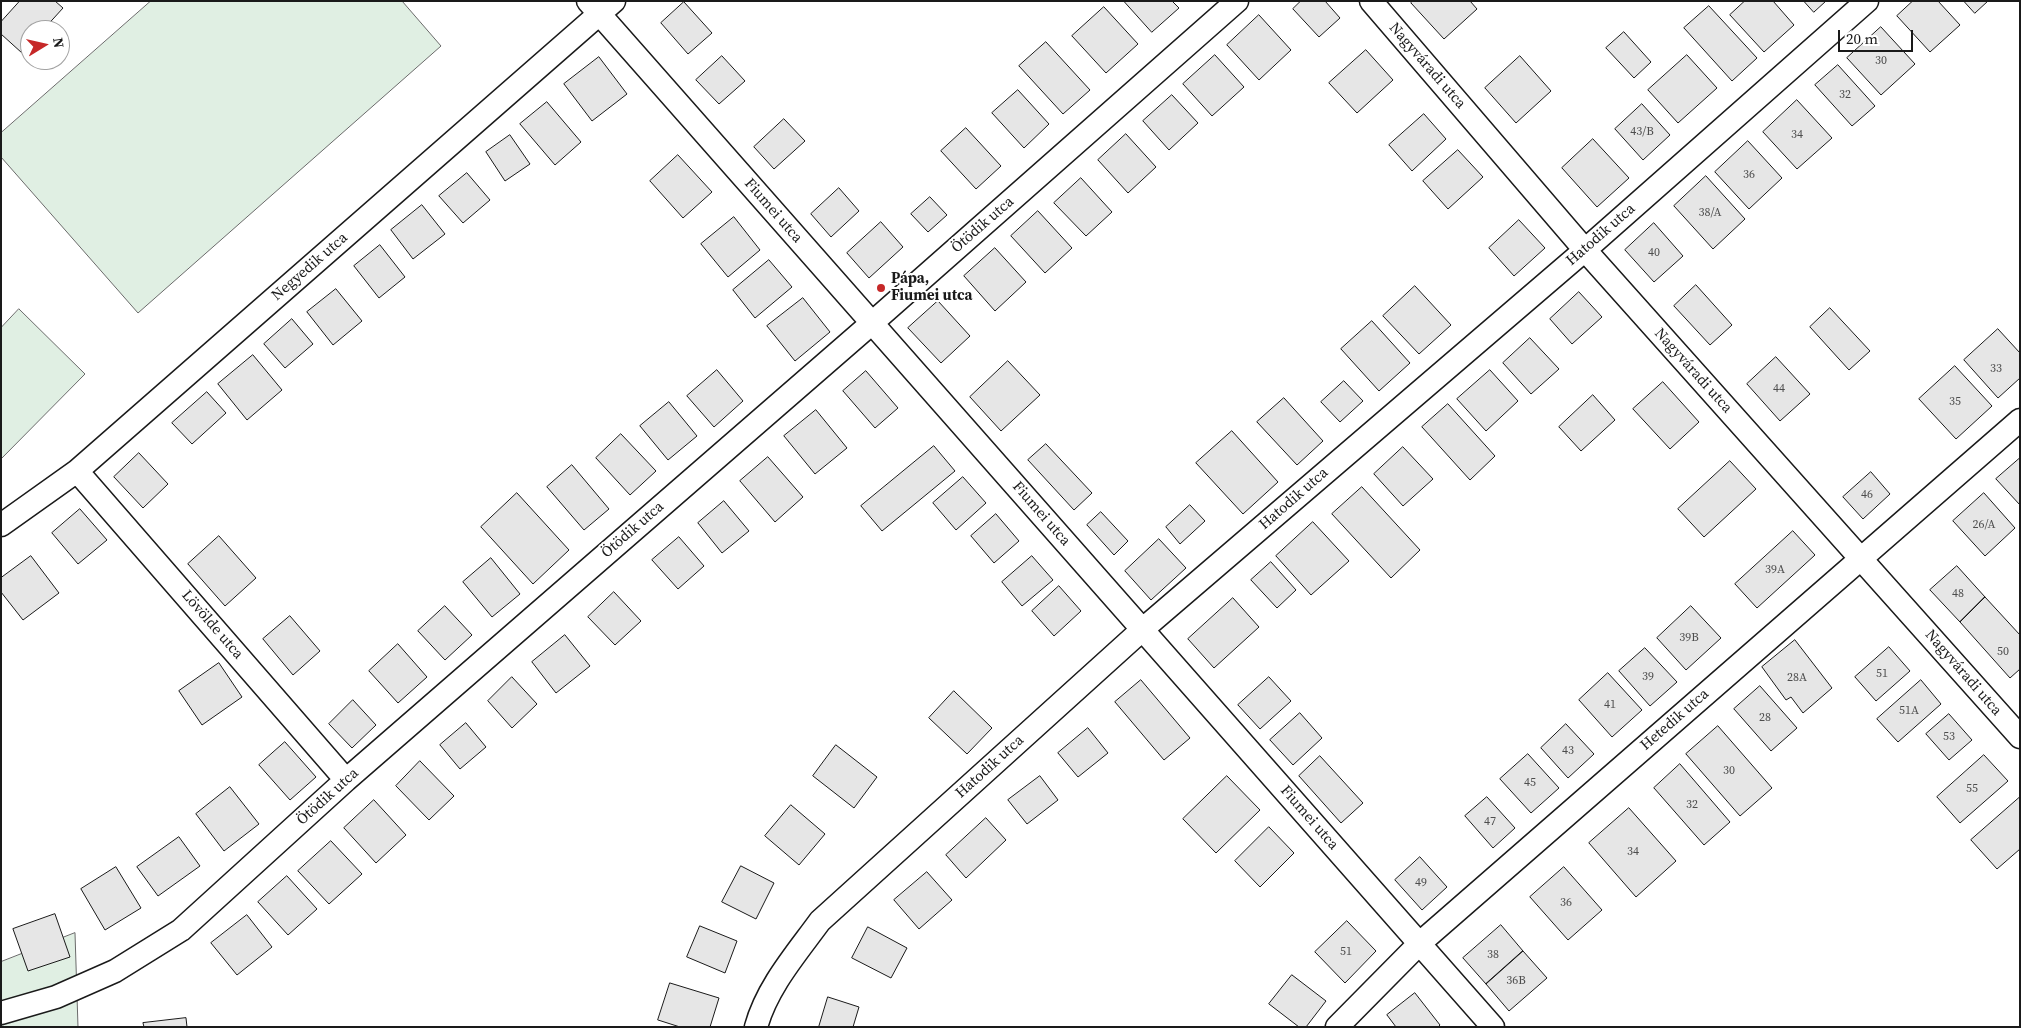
<!DOCTYPE html>
<html>
<head>
<meta charset="utf-8">
<style>
	body { margin:0 }
	#map { position:relative; width:2021px; height:1028px; overflow:hidden; background:#fff; font-family:"Source Serif 4",serif }
	canvas { display:block }
	.frame { position:absolute; inset:0; border:2px solid #1a1a1a; pointer-events:none }
	.north { position:absolute; left:20px; top:20px; width:50px; height:50px; box-sizing:border-box; background:#fff; border:1px solid #a3a3a3; border-radius:50%; rotate:81deg; font-size:14px; font-weight:700; line-height:20px; text-align:center; color:#1a1a1a }
	.north::after { content:''; display:block; margin:auto; width:18px; height:22px; background:#c62828; clip-path:polygon(50% 0,100% 100%,50% 72%,0 100%) }
	.scale { position:absolute; left:1838px; top:30px; width:75px; height:22px; box-sizing:border-box; border:2px solid #1a1a1a; border-top:0; padding-left:6px; font-size:15px; line-height:18px; white-space:nowrap; color:#1a1a1a; -webkit-text-stroke:4px #fff; paint-order:stroke }
</style>
</head>
<body>
<div id="map">
<canvas width="2021" height="1028"></canvas>
<div class="frame"></div>
<div class="north">N</div>
<div class="scale">20 m</div>
</div>
<script>
const c = document.querySelector('canvas').getContext('2d');
c.lineJoin = 'round';
function paint(path, color) { c.fillStyle = color; c.fill(path, 'evenodd'); }
function stroke(path, color, width, dash) { c.strokeStyle = color; c.lineWidth = width; c.lineCap = dash ? 'butt' : 'round'; c.setLineDash(dash || []); c.stroke(path); }
function write(font, color, halo, rows, align = 'center') {
  c.font = font + ' "Source Serif 4",serif'; c.lineWidth = 4; c.setLineDash([]); c.textBaseline = 'middle'; c.strokeStyle = halo; c.fillStyle = color; for (const [text, x, y, turn = 0] of rows) {
    c.save(); c.translate(x, y); c.rotate((+turn || 0) * Math.PI / 180); c.textAlign = isNaN(turn) ? turn : align; if (halo) c.strokeText(text, 0, 0); c.fillText(text, 0, 0); c.restore();
  }
}
const green = new Path2D(`
	M 151,1 L 402,1 L 441,46 L 138,313 L 1,157 L 1,133 Z
	M 19,309 L 85,374 L 1,459 L 1,328 Z
	M 75,933 L 78,1027 L 1,1027 L 1,962 Z`);
paint(green, '#e0efe3');
stroke(green, '#6a6a6a', 1);
const building = new Path2D(`
	M 20,1 L 55,1 L 63,8 L 43,30 L 30,30 L 30,44 L 22,53 L 1,34 L 1,22 Z
	M 1124,1 L 1172,1 L 1179,8 L 1152,32 Z
	M 1301,1 L 1325,1 L 1340,18 L 1319,37 L 1293,9 Z
	M 1413,1 L 1470,1 L 1477,9 L 1444,39 L 1411,3 Z
	M 1745,1 L 1773,1 L 1794,25 L 1764,52 L 1730,15 Z
	M 1804,1 L 1826,1 L 1814,12 Z
	M 1913,1 L 1938,1 L 1960,25 L 1930,52 L 1897,16 Z
	M 1964,1 L 1988,1 L 1975,13 Z
	M 684,2 L 712,33 L 688,54 L 661,23 Z
	M 1709,6 L 1757,58 L 1732,81 L 1684,28 Z
	M 1104,7 L 1138,44 L 1106,73 L 1072,36 Z
	M 1259,15 L 1291,50 L 1259,80 L 1227,45 Z
	M 1881,27 L 1915,64 L 1881,95 L 1847,58 Z
	M 1624,32 L 1651,62 L 1634,78 L 1606,48 Z
	M 1046,42 L 1090,90 L 1063,114 L 1019,66 Z
	M 1366,50 L 1393,80 L 1357,113 L 1329,83 Z
	M 1215,55 L 1244,87 L 1212,116 L 1183,84 Z
	M 1687,55 L 1717,88 L 1678,123 L 1648,90 Z
	M 722,56 L 745,81 L 719,104 L 696,80 Z
	M 1520,56 L 1551,91 L 1516,123 L 1485,88 Z
	M 599,57 L 627,94 L 592,121 L 564,84 Z
	M 1838,65 L 1875,106 L 1852,126 L 1815,85 Z
	M 1018,90 L 1049,124 L 1024,148 L 992,113 Z
	M 1172,95 L 1198,123 L 1169,150 L 1143,121 Z
	M 1797,100 L 1832,138 L 1797,169 L 1763,132 Z
	M 547,102 L 581,142 L 555,165 L 520,124 Z
	M 1642,104 L 1670,135 L 1643,160 L 1615,129 Z
	M 1424,114 L 1446,139 L 1412,171 L 1389,145 Z
	M 784,119 L 805,141 L 774,169 L 754,147 Z
	M 966,128 L 1001,166 L 976,189 L 941,151 Z
	M 1126,134 L 1156,167 L 1128,193 L 1098,160 Z
	M 510,135 L 530,164 L 505,181 L 486,152 Z
	M 1593,139 L 1629,178 L 1597,207 L 1562,168 Z
	M 1748,141 L 1782,178 L 1749,209 L 1715,172 Z
	M 1458,150 L 1483,177 L 1448,209 L 1423,181 Z
	M 678,155 L 712,192 L 683,218 L 650,181 Z
	M 467,173 L 490,200 L 463,223 L 439,196 Z
	M 1706,176 L 1745,219 L 1713,249 L 1674,206 Z
	M 1081,178 L 1112,212 L 1086,236 L 1054,203 Z
	M 839,188 L 859,211 L 831,237 L 811,214 Z
	M 930,197 L 947,215 L 928,232 L 911,214 Z
	M 422,205 L 445,234 L 413,259 L 391,230 Z
	M 1038,211 L 1072,248 L 1045,273 L 1011,236 Z
	M 734,217 L 760,250 L 728,277 L 701,244 Z
	M 1519,220 L 1545,248 L 1514,276 L 1489,248 Z
	M 881,222 L 903,247 L 869,278 L 847,253 Z
	M 1654,223 L 1683,256 L 1654,282 L 1625,250 Z
	M 380,245 L 405,277 L 379,298 L 354,266 Z
	M 995,248 L 1026,282 L 995,311 L 964,276 Z
	M 769,260 L 792,287 L 755,318 L 733,290 Z
	M 1696,285 L 1732,325 L 1710,345 L 1674,306 Z
	M 1415,286 L 1451,325 L 1419,354 L 1383,316 Z
	M 336,289 L 362,321 L 333,345 L 307,312 Z
	M 1579,292 L 1602,317 L 1572,344 L 1550,319 Z
	M 803,298 L 830,332 L 795,361 L 767,326 Z
	M 938,301 L 970,336 L 941,363 L 908,328 Z
	M 1830,308 L 1870,351 L 1849,370 L 1810,327 Z
	M 292,319 L 313,344 L 285,368 L 264,344 Z
	M 1372,321 L 1410,363 L 1379,391 L 1341,349 Z
	M 1998,329 L 2020,353 L 2020,378 L 1998,398 L 1964,360 Z
	M 1530,338 L 1559,369 L 1531,394 L 1503,363 Z
	M 253,355 L 282,390 L 247,420 L 218,384 Z
	M 1776,357 L 1810,394 L 1780,421 L 1747,384 Z
	M 1008,361 L 1040,395 L 1001,431 L 970,397 Z
	M 1955,366 L 1992,406 L 1956,439 L 1919,399 Z
	M 717,370 L 743,401 L 714,427 L 687,396 Z
	M 1490,370 L 1518,401 L 1486,431 L 1457,399 Z
	M 866,371 L 898,408 L 875,428 L 843,391 Z
	M 1344,381 L 1363,401 L 1340,422 L 1321,402 Z
	M 1663,382 L 1699,422 L 1670,449 L 1633,409 Z
	M 207,392 L 226,413 L 192,444 L 172,423 Z
	M 1593,395 L 1615,420 L 1581,451 L 1559,427 Z
	M 1284,398 L 1323,441 L 1297,465 L 1257,422 Z
	M 669,402 L 697,436 L 668,460 L 640,426 Z
	M 1448,404 L 1495,456 L 1470,480 L 1422,427 Z
	M 816,410 L 847,448 L 815,474 L 784,436 Z
	M 1232,431 L 1278,482 L 1243,514 L 1196,463 Z
	M 621,434 L 656,471 L 630,495 L 596,458 Z
	M 1046,444 L 1092,493 L 1074,510 L 1028,460 Z
	M 934,446 L 955,471 L 882,531 L 861,506 Z
	M 1403,447 L 1433,479 L 1403,506 L 1374,474 Z
	M 139,453 L 168,484 L 143,508 L 114,477 Z
	M 768,457 L 803,497 L 775,522 L 740,481 Z
	M 2020,458 L 2020,505 L 1996,479 Z
	M 1730,461 L 1756,489 L 1704,537 L 1678,509 Z
	M 572,465 L 609,509 L 584,530 L 547,487 Z
	M 1871,472 L 1890,494 L 1863,519 L 1843,497 Z
	M 963,477 L 986,503 L 956,530 L 933,503 Z
	M 1362,487 L 1420,550 L 1391,578 L 1332,514 Z
	M 517,493 L 569,550 L 533,584 L 481,527 Z
	M 1984,493 L 2015,528 L 1985,556 L 1953,521 Z
	M 724,501 L 749,531 L 722,553 L 698,523 Z
	M 1190,505 L 1205,521 L 1180,544 L 1166,527 Z
	M 80,509 L 107,540 L 78,564 L 52,533 Z
	M 1101,512 L 1128,541 L 1114,555 L 1087,525 Z
	M 996,514 L 1019,541 L 994,563 L 971,536 Z
	M 1313,522 L 1349,561 L 1311,595 L 1276,556 Z
	M 1793,531 L 1815,555 L 1757,608 L 1735,584 Z
	M 219,536 L 256,578 L 225,606 L 188,564 Z
	M 679,537 L 704,566 L 678,589 L 652,560 Z
	M 1159,539 L 1186,568 L 1151,600 L 1125,571 Z
	M 31,556 L 59,593 L 23,620 L 1,592 L 1,578 Z
	M 1032,556 L 1053,580 L 1022,606 L 1002,582 Z
	M 491,558 L 520,594 L 492,617 L 463,582 Z
	M 1271,562 L 1296,590 L 1277,608 L 1251,580 Z
	M 1957,566 L 1985,597 L 1960,622 L 1930,590 Z
	M 1059,586 L 1081,611 L 1054,636 L 1032,611 Z
	M 614,592 L 641,621 L 615,645 L 588,617 Z
	M 1985,597 L 2020,635 L 2020,669 L 2010,678 L 1960,622 Z
	M 1233,598 L 1259,627 L 1214,668 L 1188,639 Z
	M 445,606 L 472,635 L 445,660 L 418,631 Z
	M 1691,606 L 1721,638 L 1686,670 L 1657,638 Z
	M 290,616 L 320,651 L 293,675 L 263,639 Z
	M 565,635 L 590,666 L 556,693 L 532,662 Z
	M 1795,640 L 1832,688 L 1803,713 L 1791,697 L 1786,700 L 1762,667 Z
	M 398,644 L 427,677 L 398,703 L 369,671 Z
	M 1889,647 L 1910,671 L 1876,701 L 1855,677 Z
	M 1645,648 L 1677,682 L 1650,706 L 1619,671 Z
	M 219,663 L 242,697 L 202,725 L 179,691 Z
	M 1608,673 L 1642,710 L 1612,737 L 1579,700 Z
	M 512,677 L 537,704 L 512,728 L 488,701 Z
	M 1269,677 L 1291,701 L 1260,729 L 1238,705 Z
	M 1141,680 L 1190,738 L 1164,760 L 1115,702 Z
	M 1921,680 L 1941,704 L 1898,742 L 1877,719 Z
	M 1760,686 L 1797,728 L 1771,751 L 1734,709 Z
	M 954,691 L 992,728 L 967,754 L 929,718 Z
	M 353,700 L 376,725 L 352,748 L 329,724 Z
	M 1300,713 L 1322,738 L 1293,765 L 1270,740 Z
	M 1949,714 L 1972,740 L 1949,760 L 1926,734 Z
	M 466,723 L 486,747 L 460,769 L 440,745 Z
	M 1566,724 L 1594,754 L 1568,778 L 1541,748 Z
	M 1718,726 L 1772,788 L 1740,816 L 1686,754 Z
	M 1088,728 L 1108,753 L 1078,777 L 1058,753 Z
	M 285,742 L 316,777 L 290,800 L 259,765 Z
	M 836,745 L 877,777 L 854,808 L 813,776 Z
	M 1528,754 L 1559,788 L 1531,813 L 1500,779 Z
	M 1984,755 L 2008,781 L 1960,823 L 1937,797 Z
	M 1320,756 L 1363,803 L 1341,823 L 1299,776 Z
	M 420,761 L 454,796 L 429,820 L 396,786 Z
	M 1680,764 L 1730,822 L 1704,845 L 1654,788 Z
	M 1040,776 L 1058,800 L 1027,824 L 1008,800 Z
	M 1227,776 L 1260,810 L 1216,853 L 1183,819 Z
	M 230,787 L 259,824 L 224,851 L 196,814 Z
	M 1487,797 L 1515,828 L 1493,848 L 1465,816 Z
	M 2020,797 L 2020,849 L 1997,869 L 1971,840 Z
	M 374,800 L 406,835 L 376,863 L 344,828 Z
	M 791,805 L 825,834 L 799,865 L 765,836 Z
	M 1629,808 L 1676,861 L 1636,897 L 1589,843 Z
	M 986,818 L 1006,840 L 966,878 L 946,855 Z
	M 1269,827 L 1294,853 L 1260,887 L 1235,861 Z
	M 179,837 L 200,866 L 158,896 L 137,867 Z
	M 331,841 L 362,874 L 329,904 L 298,871 Z
	M 1420,857 L 1447,887 L 1422,910 L 1395,880 Z
	M 741,866 L 774,883 L 756,919 L 722,902 Z
	M 116,867 L 141,908 L 105,930 L 81,889 Z
	M 1564,867 L 1602,910 L 1568,940 L 1530,897 Z
	M 927,872 L 952,900 L 919,929 L 894,900 Z
	M 287,876 L 317,909 L 288,935 L 258,902 Z
	M 55,914 L 70,957 L 28,971 L 13,929 Z
	M 247,915 L 272,947 L 237,975 L 211,943 Z
	M 1347,921 L 1376,951 L 1345,983 L 1315,952 Z
	M 1501,925 L 1523,951 L 1486,984 L 1463,958 Z
	M 700,926 L 737,941 L 725,973 L 687,957 Z
	M 868,927 L 907,948 L 891,978 L 852,958 Z
	M 1523,951 L 1547,978 L 1509,1011 L 1486,984 Z
	M 1292,975 L 1326,1001 L 1306,1027 L 1299,1027 L 1269,1004 Z
	M 670,983 L 719,998 L 710,1027 L 680,1027 L 658,1020 Z
	M 1415,993 L 1440,1025 L 1438,1027 L 1396,1027 L 1387,1015 Z
	M 828,997 L 859,1007 L 853,1027 L 819,1027 Z
	M 186,1018 L 187,1027 L 144,1027 L 143,1023 Z`);
paint(building, '#e6e6e6');
stroke(building, '#1a1a1a', 1);
const minor = new Path2D(`
	M 588,1 L 1493,1027
	M 1371,1 L 1585,250 L 2020,737
	M 77,471 L 346,780
	M 1,525 L 77,471 L 614,1
	M 1,1013 L 56,997 L 115,971 L 181,930 L 346,780 L 872,323 L 1237,1
	M 756,1027 C 767,987 796,954 820,921 L 1143,629 L 1585,250 L 1867,1
	M 1337,1027 L 1420,943 L 2020,420`);
stroke(minor, '#1a1a1a', 25);
stroke(minor, '#fff', 22);
for (const [x, y, r, color] of [
	[881,288,5,"#c62828"]
]) { const dot = new Path2D(); dot.arc(x, y, r, 0, 2 * Math.PI); c.fillStyle = color; c.fill(dot); stroke(dot, '#fff', 2); }
write('12px', '#4d4d4d', null, [
	["30",1881,61],
	["32",1845,95],
	["43/B",1642,132],
	["34",1797,135],
	["36",1749,175],
	["38/A",1710,213],
	["40",1654,253],
	["33",1996,369],
	["44",1779,389],
	["35",1955,402],
	["46",1867,495],
	["26/A",1984,525],
	["39A",1775,570],
	["48",1958,594],
	["39B",1689,638],
	["50",2003,652],
	["51",1882,674],
	["39",1648,677],
	["28A",1797,678],
	["41",1610,705],
	["51A",1909,711],
	["28",1765,718],
	["53",1949,737],
	["43",1568,751],
	["30",1729,771],
	["45",1530,783],
	["55",1972,789],
	["32",1692,805],
	["47",1490,822],
	["34",1633,852],
	["49",1421,883],
	["36",1566,903],
	["51",1346,952],
	["38",1493,955],
	["36B",1516,981]
]);
write('15px', '#1a1a1a', '#fff', [
	["Nagyváradi utca",1427,66,49],
	["Fiumei utca",773,211,49],
	["Ötödik utca",983,225,-41],
	["Hatodik utca",1601,235,-41],
	["Negyedik utca",310,267,-41],
	["Nagyváradi utca",1693,371,48],
	["Hatodik utca",1294,499,-41],
	["Fiumei utca",1041,514,49],
	["Ötödik utca",633,530,-41],
	["Lövölde utca",212,625,49],
	["Nagyváradi utca",1963,673,49],
	["Hetedik utca",1675,720,-41],
	["Hatodik utca",990,767,-42],
	["Ötödik utca",328,797,-42],
	["Fiumei utca",1309,818,49]
]);
write('bold 15px', '#1a1a1a', '#fff', [
	["Pápa,",891,279],
	["Fiumei utca",891,296]
], 'left');
</script>
</body>
</html>
